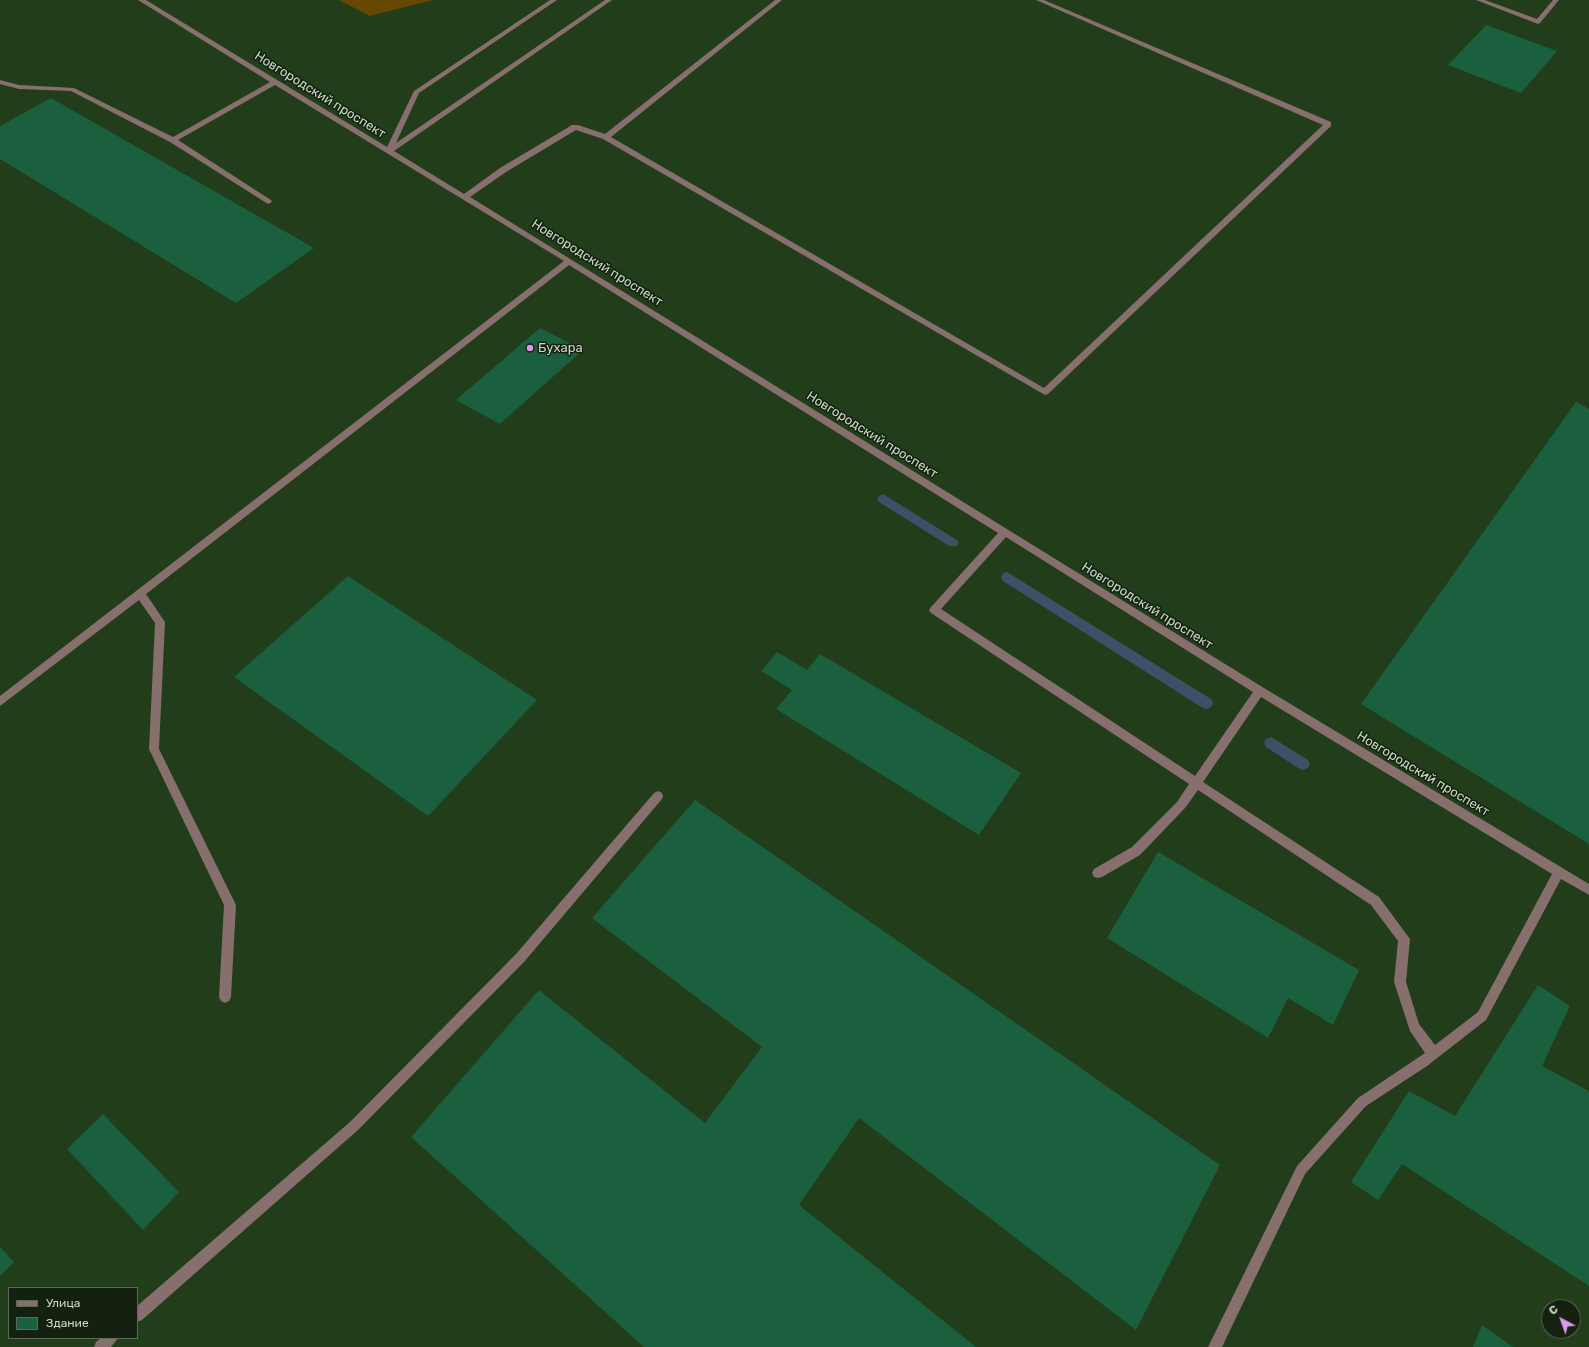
<!DOCTYPE html>
<html>
<head>
<meta charset="utf-8">
<style>
	body { margin:0 }
	#map { position:relative; width:1589px; height:1347px; overflow:hidden; background:#213d19; font-family:Rubik,sans-serif }
	canvas { display:block }
	.legend { position:absolute; left:8px; top:1287px; width:130px; height:52px; box-sizing:border-box; background:#142010; border:1px solid #5c6a58; margin:0; padding:5px 7px; list-style:none; font-size:12px; color:#c9dac4 }
	.legend li { display:flex; align-items:center; gap:8px; height:20px }
	.legend b { width:20px; border:1px solid #5c6a58 }
	.north { position:absolute; left:1541px; top:1299px; width:40px; height:40px; box-sizing:border-box; background:#142010; border:1px solid #5c6a58; border-radius:50%; rotate:319deg; font-size:11px; font-weight:700; line-height:16px; text-align:center; color:#c9dac4 }
	.north::after { content:''; display:block; margin:auto; width:14px; height:18px; background:#de98f2; clip-path:polygon(50% 0,100% 100%,50% 72%,0 100%) }
</style>
</head>
<body>
<div id="map">
<canvas width="1589" height="1347"></canvas>
<ul class="legend">
<li><b style="height:5px;background:#876f6e"></b>Улица</li>
<li><b style="height:11px;background:#1a603f"></b>Здание</li>
</ul>
<div class="north">С</div>
</div>
<script>
const c = document.querySelector('canvas').getContext('2d');
c.lineJoin = 'round';
function paint(path, color) { c.fillStyle = color; c.fill(path, 'evenodd'); }
function stroke(path, color, width, dash) { c.strokeStyle = color; c.lineWidth = width; c.lineCap = dash ? 'butt' : 'round'; c.setLineDash(dash || []); c.stroke(path); }
function write(font, color, halo, rows, align = 'center') {
  c.font = font + ' Rubik,sans-serif'; c.lineWidth = 3; c.setLineDash([]); c.textBaseline = 'middle'; c.strokeStyle = halo; c.fillStyle = color; for (const [text, x, y, turn = 0] of rows) {
    c.save(); c.translate(x, y); c.rotate((+turn || 0) * Math.PI / 180); c.textAlign = isNaN(turn) ? turn : align; if (halo) c.strokeText(text, 0, 0); c.fillText(text, 0, 0); c.restore();
  }
}
paint(new Path2D(`
	M 339,0 L 433,0 L 370,16 Z`), '#664704');
paint(new Path2D(`
	M 883,494 L 957,540 L 959,543 L 957,546 L 949,546 L 879,502 L 877,499 L 879,496 Z
	M 1007,572 L 1211,699 L 1213,703 L 1211,707 L 1206,709 L 1201,707 L 1003,581 L 1001,577 L 1003,573 Z
	M 1271,737 L 1308,760 L 1310,764 L 1308,768 L 1303,770 L 1298,768 L 1266,747 L 1264,743 L 1266,739 Z`), '#3c5067');
paint(new Path2D(`
	M 1486,25 L 1557,51 L 1521,93 L 1448,65 Z
	M 51,98 L 314,248 L 236,303 L 0,159 L 0,126 Z
	M 540,328 L 583,350 L 500,424 L 456,400 Z
	M 1576,402 L 1589,409 L 1589,844 L 1361,704 Z
	M 348,576 L 537,700 L 428,816 L 234,677 Z
	M 777,652 L 807,670 L 820,654 L 1021,773 L 979,835 L 776,709 L 792,690 L 761,671 Z
	M 695,800 L 1220,1165 L 1136,1330 L 859,1118 L 799,1205 L 976,1347 L 644,1347 L 411,1137 L 539,990 L 705,1123 L 762,1047 L 592,918 Z
	M 1158,852 L 1359,970 L 1333,1025 L 1288,998 L 1268,1038 L 1107,938 Z
	M 1538,985 L 1570,1006 L 1542,1066 L 1589,1091 L 1589,1286 L 1402,1164 L 1378,1200 L 1351,1182 L 1409,1091 L 1455,1116 Z
	M 103,1114 L 179,1192 L 143,1230 L 67,1149 Z
	M 0,1247 L 14,1262 L 0,1276 Z
	M 1482,1325 L 1513,1347 L 1473,1347 Z`), '#1a603f');
paint(new Path2D(`
	M 138,0 L 146,0 L 387,147 L 414,91 L 550,0 L 557,0 L 419,93 L 396,143 L 605,0 L 612,0 L 394,151 L 464,194 L 500,168 L 572,125 L 578,125 L 605,134 L 775,0 L 782,0 L 611,137 L 1044,388 L 1323,125 L 1036,0 L 1044,0 L 1331,122 L 1331,126 L 1048,394 L 1045,395 L 603,139 L 576,130 L 506,172 L 470,197 L 1264,688 L 1589,884 L 1589,895 L 1561,879 L 1486,1020 L 1427,1066 L 1366,1106 L 1305,1174 L 1222,1347 L 1208,1347 L 1297,1166 L 1358,1098 L 1425,1053 L 1410,1031 L 1394,982 L 1398,941 L 1371,905 L 1198,790 L 1185,808 L 1140,855 L 1102,877 L 1098,878 L 1094,877 L 1092,873 L 1094,869 L 1132,847 L 1177,802 L 1189,784 L 931,613 L 929,610 L 931,607 L 998,533 L 569,265 L 146,594 L 165,622 L 159,749 L 236,905 L 231,997 L 229,1001 L 225,1003 L 221,1001 L 219,997 L 224,905 L 149,749 L 155,623 L 139,600 L 0,706 L 0,696 L 564,261 L 275,85 L 178,140 L 271,200 L 272,202 L 268,204 L 170,142 L 71,91 L 19,89 L 0,84 L 0,80 L 19,85 L 74,88 L 173,137 L 270,82 ZM 1006,537 L 1253,692 L 1195,776 L 941,609 ZM 1261,697 L 1552,874 L 1478,1012 L 1435,1045 L 1419,1024 L 1406,982 L 1410,939 L 1379,897 L 1203,782 Z
	M 1476,0 L 1485,0 L 1537,19 L 1553,0 L 1559,0 L 1540,23 L 1538,24 Z
	M 658,791 L 662,793 L 663,796 L 662,799 L 524,962 L 358,1130 L 142,1320 L 137,1322 L 137,1306 L 350,1122 L 516,954 L 654,793 Z
	M 101,1338 L 118,1338 L 111,1347 L 94,1347 L 96,1342 Z`), '#876f6e');
for (const [x, y, r, color] of [
	[530,348,4,"#de98f2"]
]) { const dot = new Path2D(); dot.arc(x, y, r, 0, 2 * Math.PI); c.fillStyle = color; c.fill(dot); stroke(dot, '#142010', 1.5); }
write('13px', '#c9dac4', '#142010', [
	["Новгородский проспект",320,95,32],
	["Новгородский проспект",597,263,32],
	["Новгородский проспект",872,435,32],
	["Новгородский проспект",1147,606,32],
	["Новгородский проспект",1423,774,31]
]);
write('13px', '#c9dac4', '#142010', [
	["Бухара",538,348]
], 'left');
</script>
</body>
</html>
